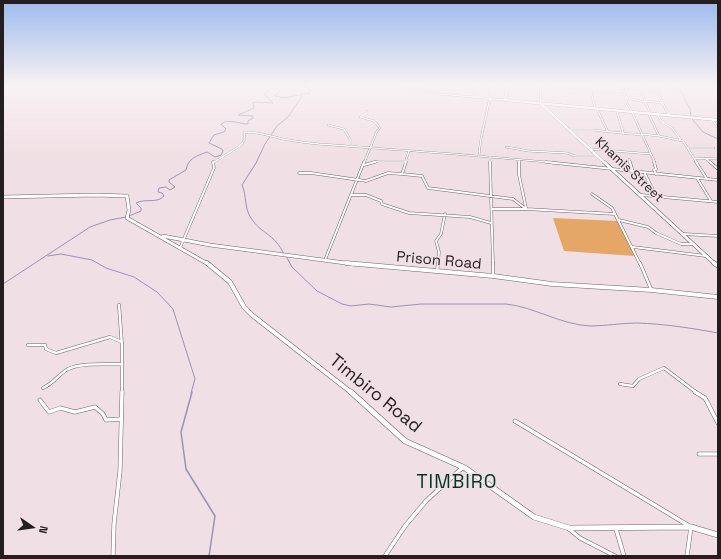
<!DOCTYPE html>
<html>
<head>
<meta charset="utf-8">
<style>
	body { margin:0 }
	#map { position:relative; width:721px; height:559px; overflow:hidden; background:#f0dfe4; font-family:"Space Grotesk",sans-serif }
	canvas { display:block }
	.frame { position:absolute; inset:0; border:4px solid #241e20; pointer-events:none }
	.north { position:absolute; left:12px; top:507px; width:40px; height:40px; -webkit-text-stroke:3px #f0dfe4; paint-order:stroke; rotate:103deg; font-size:11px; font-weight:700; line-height:16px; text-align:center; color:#241e20 }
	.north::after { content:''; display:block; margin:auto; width:14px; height:18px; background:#241e20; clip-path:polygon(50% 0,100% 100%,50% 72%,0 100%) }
</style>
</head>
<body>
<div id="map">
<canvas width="721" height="559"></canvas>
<div class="frame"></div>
<div class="north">N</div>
</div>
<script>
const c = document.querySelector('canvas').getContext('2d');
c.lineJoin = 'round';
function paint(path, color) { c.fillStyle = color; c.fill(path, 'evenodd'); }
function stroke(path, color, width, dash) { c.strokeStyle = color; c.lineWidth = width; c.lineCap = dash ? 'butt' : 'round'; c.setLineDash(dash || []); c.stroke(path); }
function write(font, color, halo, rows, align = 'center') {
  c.font = font + ' "Space Grotesk",sans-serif'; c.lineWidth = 3; c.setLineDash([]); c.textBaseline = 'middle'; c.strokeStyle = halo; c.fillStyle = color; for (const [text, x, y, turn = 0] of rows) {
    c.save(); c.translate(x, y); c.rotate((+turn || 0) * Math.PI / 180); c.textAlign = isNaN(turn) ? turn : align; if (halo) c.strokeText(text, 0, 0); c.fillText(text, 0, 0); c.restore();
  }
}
paint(new Path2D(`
	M 553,218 L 617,221 L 635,256 L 564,251 Z`), '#e4a766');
stroke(new Path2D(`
	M 677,84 L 690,109 L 691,116
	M 692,119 L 703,132 L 718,139
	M 129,216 L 141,211 L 141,208 L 136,203 C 145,198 157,204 164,196 L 162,193 L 158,192 L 159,188 L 166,187 L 170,190 L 175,187 L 169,182 L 169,180 L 186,170 C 188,158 197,156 207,152 L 215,157 L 221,155 L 223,151 L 222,149 L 209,143 L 214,135 L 224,132 L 226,129 L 221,124 C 228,118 239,124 248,124 L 248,121 L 253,118 L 253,116 L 238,115 L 254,108 L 253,103 L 256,102 L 273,103 L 265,95 L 266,92 L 271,89 L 279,89 L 280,91 L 275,96 L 284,98 L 309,93 L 311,90 L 304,87 L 310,84
	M 284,254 C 274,233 261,234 251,218 C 244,208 247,196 242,185 L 256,163 L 265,144 L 277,126 L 288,117 L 301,98 L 302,93
	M 48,256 L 61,254 L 92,260 L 106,268 L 134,277 L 157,292 L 173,309 L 195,379 L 191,393
	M 286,256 L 292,267 L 317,291 L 342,304 L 351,306 L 369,304 L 391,307 L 421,304 L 506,304 C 535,307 561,325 591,326 C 606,326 621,323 637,323 C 665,324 691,328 718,333
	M 3,284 L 90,227 L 110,220 L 126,217`), '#9a92b4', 1);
stroke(new Path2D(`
	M 192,392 L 181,432 L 186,469 L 215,516 L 209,556`), '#9a92b4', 1.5);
const streetFar3 = new Path2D(`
	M 489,84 L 489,99
	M 540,84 L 541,104
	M 545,84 L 625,95
	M 589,84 L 595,108
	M 622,84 L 626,101 L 632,112
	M 402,85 L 440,94 L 505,100
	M 655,86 L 666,110 L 670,115
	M 623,87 L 640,89
	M 474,98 L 473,93 L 476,84
	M 626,98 L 645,102
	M 645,101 L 640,89 L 658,91
	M 597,109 L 608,132
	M 617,112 L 623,132
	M 632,112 L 655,163
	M 648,113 L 659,136 L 683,141 L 697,163
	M 650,113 L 645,101 L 663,103
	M 657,114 L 662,122 L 672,128 L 681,140
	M 712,119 L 718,128
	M 328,125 L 344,129 L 351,141 L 351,145
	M 571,130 L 592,130 L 642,135
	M 641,134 L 659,136
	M 506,147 L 529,151 L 567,153 L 575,156 L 598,156
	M 688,148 L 714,148
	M 591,149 L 651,154
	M 479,155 C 480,136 486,120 489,101 L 491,99
	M 695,158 L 718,159
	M 705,158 L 711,163
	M 629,159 L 630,163
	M 519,160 L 519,163
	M 213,163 L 241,145 L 245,139 L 244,132 C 262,132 272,137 289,140 C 299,142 309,143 319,144 C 398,150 477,155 556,163
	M 364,163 L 377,131 L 380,128 L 374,121 L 360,117 L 367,113 L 367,111
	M 371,163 L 379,161 L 406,161
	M 405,163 L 409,151
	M 490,163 L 490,157`);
const streetFar2 = new Path2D(`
	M 490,162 L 493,264
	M 519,162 L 519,175 L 526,208
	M 546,162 L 718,180
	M 630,162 L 633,172
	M 654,162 L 656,169 L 654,170 L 656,174
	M 696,162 L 707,179
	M 710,162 L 718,169
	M 364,165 L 375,162
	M 299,173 L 311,173 L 366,181 L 388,173 L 402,174 L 406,162
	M 402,174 L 422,176 L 428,188 L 513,199 L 526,209
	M 645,174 L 653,190 L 659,196
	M 697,178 L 711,201
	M 592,194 L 612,208 L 640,264
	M 352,195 L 366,195 L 381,201 L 382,204 L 409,213 L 470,217 L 491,223
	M 641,195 L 718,202
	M 492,209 L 526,209 L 615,214
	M 619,220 L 648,227 L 656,233 L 681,244 L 694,244
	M 684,234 L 718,236
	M 633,247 L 706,256
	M 180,248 L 214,168 L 213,162
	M 325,260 L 364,162
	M 438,264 L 439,252 L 436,241 L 441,234 L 445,214`);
const streetFar1 = new Path2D(`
	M 493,263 L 493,276
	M 640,263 L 651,289
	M 437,271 L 438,263
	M 119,305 L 122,346 L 122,393
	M 28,345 L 45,345 L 46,349 L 56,353 L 110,337 L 122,342
	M 620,384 L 633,386 L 639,379 L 664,368 L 697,393
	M 43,388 C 54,383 59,374 68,369 C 83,362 106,365 122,364`);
const street = new Path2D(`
	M 695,392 L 705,398 L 718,423
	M 40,400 L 49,412 L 60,408 L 75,412 L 95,407 L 103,414 L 106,420 L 121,419
	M 515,421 L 691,527 L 687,556
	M 699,454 L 718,454
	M 569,529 L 580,538 L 615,556
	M 616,529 L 624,556
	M 113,556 L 114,524 L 120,471 L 122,392
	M 385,556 L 405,526 L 426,501 L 462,468`);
const secondaryFar3 = new Path2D(`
	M 508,84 L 505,100 L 718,120
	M 541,104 L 605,163`);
const secondaryFar2 = new Path2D(`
	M 604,162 L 715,264
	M 3,197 L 96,195 L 127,196 L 129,210 L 127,218 L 208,264
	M 163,236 L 210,245 L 353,264`);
const secondaryFar1 = new Path2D(`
	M 207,263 L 230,282 L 244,307 L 252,315 L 352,393
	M 346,263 L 493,276 L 552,284 L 651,290 L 718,297
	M 714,263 L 718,266`);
const secondary = new Path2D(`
	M 351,392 L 405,441 L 465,468 L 534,517 L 569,528 L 691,527 L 718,535`);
stroke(streetFar3, '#716367', 2);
stroke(streetFar2, '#716367', 3);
stroke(streetFar1, '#716367', 3.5);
stroke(street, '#716367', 4.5);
stroke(secondaryFar3, '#716367', 3);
stroke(secondaryFar2, '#716367', 4);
stroke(secondaryFar1, '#716367', 5);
stroke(secondary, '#716367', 6);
stroke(streetFar3, '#fff', 1.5);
stroke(streetFar2, '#fff', 2);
stroke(streetFar1, '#fff', 2.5);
stroke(street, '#fff', 3.5);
stroke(secondaryFar3, '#fff', 2.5);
stroke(secondaryFar2, '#fff', 3);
stroke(secondaryFar1, '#fff', 4);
stroke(secondary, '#fff', 5);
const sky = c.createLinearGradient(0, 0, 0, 163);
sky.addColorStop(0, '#9dbaed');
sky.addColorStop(0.52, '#f8f1f3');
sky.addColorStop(1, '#f8f1f300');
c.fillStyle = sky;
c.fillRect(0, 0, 721, 163);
write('13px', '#241e20', '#f0dfe4', [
	["Khamis Street",629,170,43]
]);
write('15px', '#241e20', '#f0dfe4', [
	["Prison Road",439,261,5]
]);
write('18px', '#241e20', '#f0dfe4', [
	["Timbiro Road",375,394,39]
]);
c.letterSpacing = '1px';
write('19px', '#003425', '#f0dfe4', [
	["TIMBIRO",457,483]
]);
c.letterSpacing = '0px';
</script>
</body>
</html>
